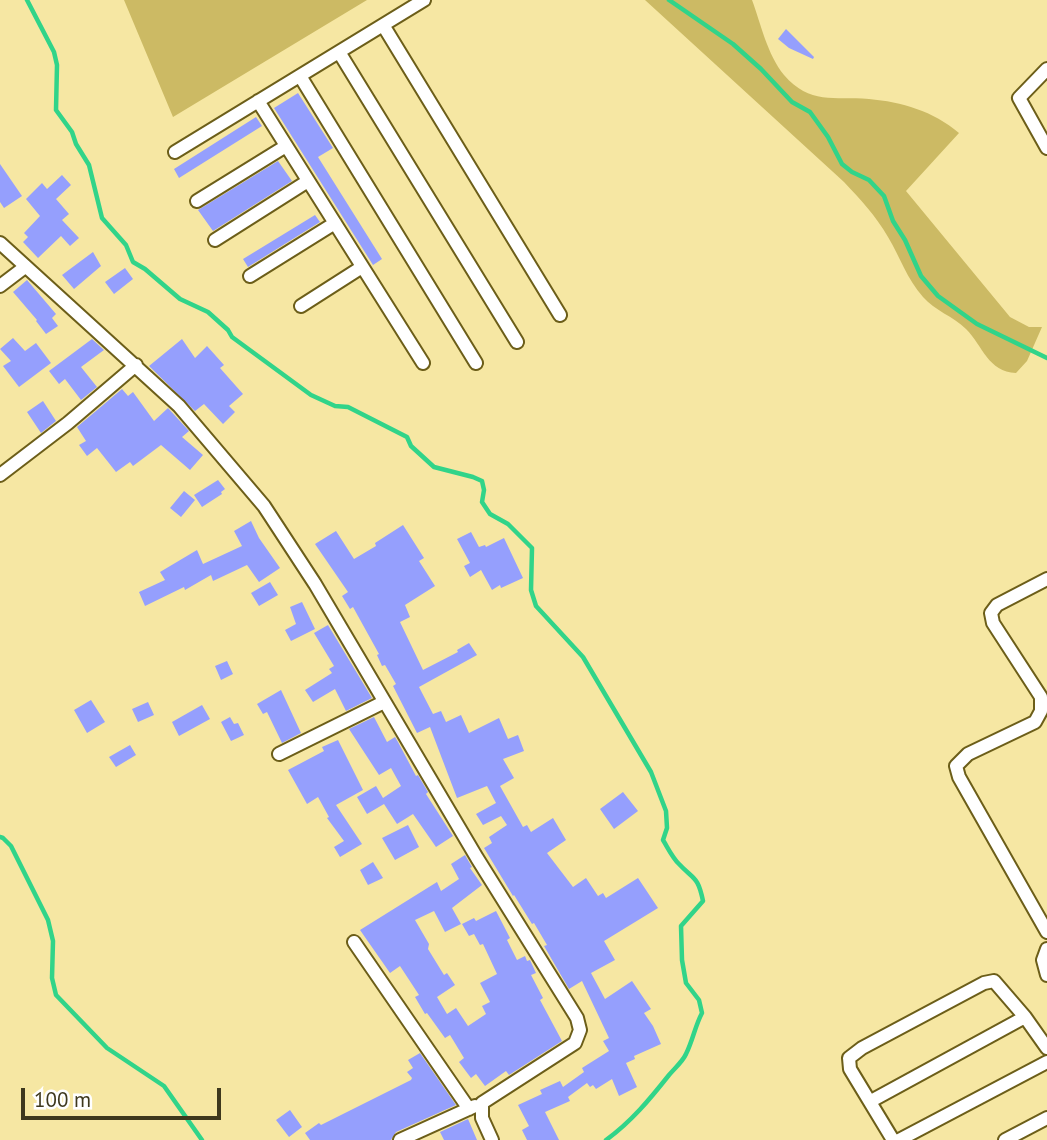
<!DOCTYPE html>
<html>
<head>
<meta charset="utf-8">
<style>
	body { margin:0 }
	#map { position:relative; width:1047px; height:1140px; overflow:hidden; background:#f6e7a3; font-family:"PT Sans",sans-serif }
	canvas { display:block }
	.scale { position:absolute; left:21px; top:1088px; width:200px; height:32px; box-sizing:border-box; border:4px solid #3e381d; border-top:0; padding-left:9px; font-size:21px; line-height:24px; white-space:nowrap; color:#3e381d; -webkit-text-stroke:5px #fff; paint-order:stroke }
</style>
</head>
<body>
<div id="map">
<canvas width="1047" height="1140"></canvas>
<div class="scale">100 m</div>
</div>
<script>
const c = document.querySelector('canvas').getContext('2d');
c.lineJoin = 'round';
function paint(path, color) { c.fillStyle = color; c.fill(path, 'evenodd'); }
function stroke(path, color, width, dash) { c.strokeStyle = color; c.lineWidth = width; c.lineCap = dash ? 'butt' : 'round'; c.setLineDash(dash || []); c.stroke(path); }
paint(new Path2D(`
	M 124,0 L 367,0 L 173,117 Z
	M 645,0 L 752,0 C 761,24 767,54 784,75 C 810,105 833,96 869,99 C 902,102 933,111 959,133 L 906,191 L 1010,317 L 1029,327 L 1042,327 L 1027,361 L 1016,373 C 988,372 983,346 966,329 C 953,316 935,311 923,297 C 907,279 900,257 888,237 C 876,216 860,199 844,182 Z`), '#ccba64');
stroke(new Path2D(`
	M 27,0 L 54,52 L 57,65 L 56,110 L 72,132 L 76,144 L 89,165 L 102,218 L 126,245 L 133,262 L 145,269 L 180,299 L 208,312 L 228,330 L 232,337 L 311,395 L 335,406 L 348,407 L 407,437 L 411,446 L 434,467 L 473,477 L 482,481 L 484,490 L 482,502 L 490,514 L 508,524 L 532,548 L 531,590 L 536,606 L 583,657 L 651,772 L 666,811 L 667,828 L 663,840 C 668,848 672,857 679,864 C 694,880 698,876 703,901 L 681,926 L 682,960 L 686,983 L 699,1000 L 702,1013 C 695,1026 693,1040 686,1054 C 683,1061 675,1068 669,1075 C 650,1099 631,1122 606,1140
	M 669,0 L 733,44 L 761,69 L 792,102 L 810,112 L 828,137 L 842,164 L 852,172 L 869,180 L 884,196 L 893,221 L 905,240 L 921,276 L 938,296 L 977,324 L 1047,358
	M 0,837 L 3,838 L 11,846 L 48,920 L 53,941 L 52,978 L 56,995 L 107,1048 L 164,1086 L 202,1140`), '#31d489', 4.5);
paint(new Path2D(`
	M 786,29 L 814,57 L 813,59 L 789,48 L 778,39 Z
	M 298,93 L 333,148 L 318,157 L 382,259 L 373,265 L 274,108 Z
	M 256,117 L 262,126 L 179,178 L 174,169 Z
	M 278,161 L 292,181 L 213,231 L 198,210 Z
	M 0,164 L 22,196 L 4,208 L 0,202 Z
	M 62,175 L 71,185 L 56,199 L 69,214 L 62,220 L 79,238 L 70,246 L 61,236 L 38,258 L 23,242 L 28,237 L 24,233 L 40,216 L 26,199 L 42,183 L 47,189 Z
	M 315,215 L 320,222 L 248,267 L 243,259 Z
	M 93,252 L 101,266 L 74,289 L 62,275 Z
	M 125,268 L 133,279 L 114,294 L 105,282 Z
	M 27,280 L 56,314 L 52,318 L 58,326 L 46,334 L 36,321 L 37,320 L 13,292 Z
	M 13,338 L 25,351 L 36,343 L 51,363 L 19,387 L 3,366 L 11,361 L 0,349 Z
	M 92,339 L 104,350 L 81,367 L 97,387 L 81,400 L 65,379 L 59,384 L 49,371 Z
	M 182,339 L 195,358 L 207,346 L 224,365 L 220,368 L 243,394 L 229,406 L 235,412 L 223,424 L 204,404 L 195,411 L 149,366 Z
	M 122,389 L 128,396 L 133,392 L 154,421 L 168,408 L 189,431 L 182,437 L 203,455 L 190,470 L 161,445 L 133,466 L 130,462 L 116,472 L 97,448 L 87,456 L 79,445 L 86,441 L 77,427 Z
	M 43,401 L 56,421 L 41,433 L 27,412 Z
	M 218,480 L 225,489 L 221,492 L 222,494 L 202,507 L 194,495 Z
	M 184,491 L 195,500 L 181,517 L 170,508 Z
	M 251,521 L 259,538 L 280,568 L 259,582 L 247,565 L 213,581 L 211,575 L 185,590 L 184,587 L 145,606 L 139,592 L 165,580 L 160,572 L 197,550 L 203,564 L 242,546 L 234,531 Z
	M 403,525 L 424,558 L 419,561 L 435,586 L 405,605 L 410,617 L 400,622 L 423,670 L 458,652 L 457,650 L 469,643 L 477,655 L 419,687 L 433,714 L 441,711 L 446,722 L 461,715 L 469,733 L 499,718 L 508,739 L 518,735 L 524,751 L 503,759 L 514,778 L 500,786 L 523,827 L 527,825 L 531,832 L 553,818 L 566,840 L 547,853 L 573,887 L 586,878 L 598,896 L 603,893 L 606,898 L 638,878 L 658,908 L 604,941 L 615,960 L 591,973 L 605,999 L 632,981 L 651,1009 L 644,1013 L 653,1026 L 661,1044 L 634,1056 L 635,1059 L 626,1063 L 637,1087 L 619,1096 L 612,1079 L 596,1089 L 593,1085 L 590,1087 L 587,1083 L 568,1097 L 570,1101 L 545,1112 L 559,1140 L 527,1140 L 522,1130 L 529,1126 L 518,1105 L 542,1094 L 540,1090 L 560,1081 L 563,1087 L 584,1072 L 582,1068 L 609,1051 L 603,1041 L 609,1038 L 582,981 L 569,989 L 544,946 L 547,945 L 534,923 L 532,924 L 514,895 L 513,896 L 484,848 L 492,843 L 489,837 L 507,825 L 501,816 L 483,825 L 476,814 L 496,803 L 487,786 L 457,798 L 430,727 L 417,733 L 393,686 L 396,684 L 385,665 L 382,666 L 377,655 L 379,654 L 353,607 L 350,609 L 342,596 L 348,592 L 315,544 L 336,531 L 354,559 L 376,546 L 375,543 Z
	M 471,532 L 479,547 L 485,545 L 486,547 L 504,538 L 523,578 L 501,588 L 500,585 L 492,590 L 481,570 L 470,577 L 464,566 L 470,563 L 457,539 Z
	M 270,582 L 278,595 L 259,606 L 251,593 Z
	M 302,602 L 315,629 L 291,641 L 285,630 L 296,624 L 290,607 Z
	M 328,625 L 372,698 L 346,711 L 335,689 L 313,702 L 305,690 L 332,673 L 329,669 L 334,666 L 314,633 Z
	M 227,661 L 233,674 L 221,680 L 215,666 Z
	M 281,690 L 301,733 L 282,743 L 267,712 L 263,714 L 257,704 Z
	M 91,700 L 105,722 L 87,733 L 74,710 Z
	M 148,702 L 154,715 L 138,722 L 132,709 Z
	M 202,705 L 210,719 L 179,736 L 172,722 Z
	M 230,717 L 234,724 L 238,723 L 244,735 L 231,741 L 221,722 Z
	M 374,717 L 387,742 L 395,737 L 398,742 L 416,776 L 418,775 L 428,792 L 426,794 L 453,836 L 436,847 L 413,814 L 397,824 L 384,804 L 367,814 L 357,797 L 376,786 L 383,798 L 401,786 L 391,768 L 379,775 L 349,729 Z
	M 338,740 L 363,790 L 336,805 L 362,844 L 340,857 L 334,847 L 344,841 L 327,818 L 329,817 L 318,797 L 307,804 L 288,770 L 324,751 L 322,747 Z
	M 130,745 L 136,755 L 116,767 L 109,757 Z
	M 623,792 L 638,811 L 614,829 L 600,809 Z
	M 408,825 L 419,847 L 395,860 L 382,838 Z
	M 465,855 L 472,867 L 470,868 L 482,885 L 452,908 L 461,924 L 445,932 L 434,911 L 415,920 L 429,944 L 428,949 L 444,975 L 447,973 L 455,985 L 437,997 L 447,1014 L 456,1008 L 468,1026 L 486,1014 L 482,1006 L 490,1002 L 480,983 L 497,974 L 483,944 L 480,945 L 474,934 L 469,936 L 462,924 L 474,918 L 476,921 L 496,911 L 510,938 L 507,940 L 517,960 L 525,956 L 527,961 L 530,960 L 536,973 L 531,975 L 543,998 L 540,1000 L 562,1041 L 509,1075 L 506,1071 L 485,1086 L 476,1074 L 471,1078 L 459,1062 L 464,1058 L 450,1035 L 445,1038 L 427,1013 L 425,1014 L 415,997 L 419,995 L 400,966 L 390,973 L 360,930 L 437,882 L 441,891 L 459,879 L 451,864 Z
	M 373,862 L 383,878 L 368,885 L 360,870 Z
	M 420,1053 L 456,1105 L 396,1132 L 391,1140 L 310,1140 L 305,1133 L 319,1123 L 321,1125 L 411,1080 L 412,1078 L 407,1072 L 413,1068 L 408,1060 Z
	M 290,1110 L 302,1127 L 289,1137 L 276,1120 Z
	M 468,1119 L 477,1140 L 444,1140 L 440,1132 Z`), '#959ffd');
const minor = new Path2D(`
	M 383,25 L 560,315
	M 339,52 L 517,342
	M 1047,69 L 1019,98 L 1047,148
	M 300,76 L 476,363
	M 258,101 L 423,363
	M 175,152 L 424,0
	M 197,201 L 286,146
	M 215,240 L 308,181
	M 0,243 L 179,406 L 264,506 L 315,584 L 477,858 L 577,1018 L 580,1030 L 575,1043 L 482,1103 L 482,1118 L 492,1140
	M 250,276 L 335,223
	M 0,286 L 25,267
	M 301,306 L 362,267
	M 0,475 L 68,423 L 136,365
	M 1047,579 L 997,605 L 991,613 L 993,623 L 1041,697 L 1041,711 L 1035,722 L 968,754 L 956,766 L 959,777 L 1047,932
	M 279,754 L 384,702
	M 354,942 L 469,1109
	M 1047,949 L 1043,960 L 1047,975
	M 871,1101 L 1025,1017
	M 400,1140 L 475,1106
	M 893,1140 L 850,1069 L 849,1058 L 862,1048 L 984,983 L 994,981 L 1025,1017 L 1047,1048
	M 899,1140 L 1047,1062
	M 1005,1140 L 1047,1118`);
stroke(minor, '#6c5e19', 16);
stroke(minor, '#fff', 12);
</script>
</body>
</html>
